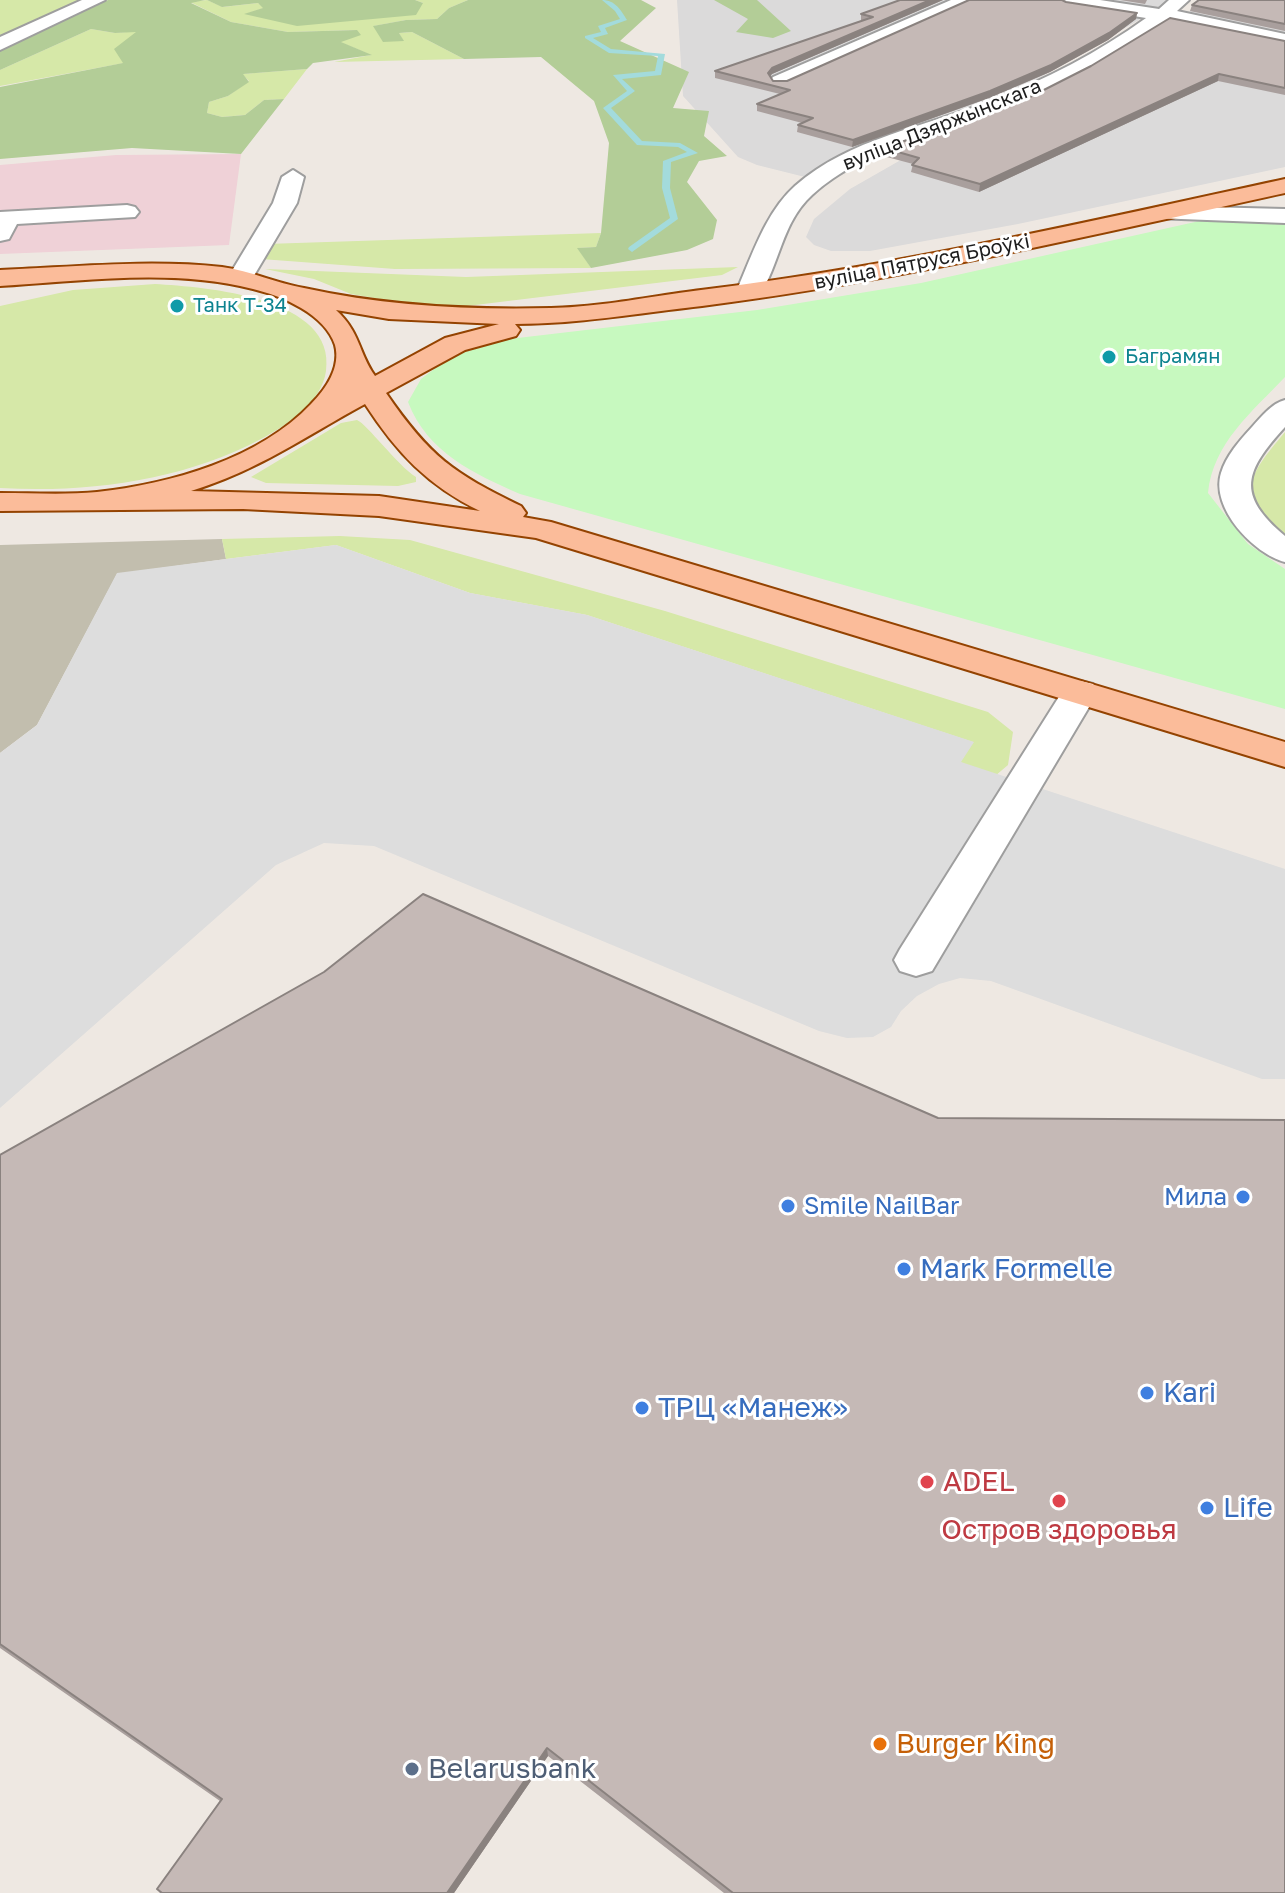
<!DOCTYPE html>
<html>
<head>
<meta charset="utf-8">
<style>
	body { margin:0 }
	canvas { display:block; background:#eee8e2 }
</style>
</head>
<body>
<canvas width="1285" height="1893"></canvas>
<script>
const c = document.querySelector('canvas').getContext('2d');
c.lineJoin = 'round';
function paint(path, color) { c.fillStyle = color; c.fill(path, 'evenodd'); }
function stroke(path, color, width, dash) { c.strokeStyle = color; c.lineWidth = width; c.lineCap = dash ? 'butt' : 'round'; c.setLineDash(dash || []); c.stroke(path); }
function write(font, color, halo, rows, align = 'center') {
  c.font = font + ' "Golos Text",sans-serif'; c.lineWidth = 6; c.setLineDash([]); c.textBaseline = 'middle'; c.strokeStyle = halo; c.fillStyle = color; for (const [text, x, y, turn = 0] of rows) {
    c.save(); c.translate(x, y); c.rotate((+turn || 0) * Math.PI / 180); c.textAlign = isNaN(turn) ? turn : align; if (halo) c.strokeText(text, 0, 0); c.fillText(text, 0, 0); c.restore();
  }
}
paint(new Path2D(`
	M 677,0 L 1167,0 L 1156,10 L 1043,76 L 984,103 L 851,153 L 805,177 L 757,165 L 738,157 L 683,96 Z
	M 1203,0 L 1285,0 L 1285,167 L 1018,224 L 870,251 L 831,251 L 814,245 L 806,237 L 814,219 L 850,189 L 899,161 L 1024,109 L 1180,20 Z`), '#dbdada');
paint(new Path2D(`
	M 241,154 L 229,245 L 0,254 L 0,165 L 116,155 Z`), '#efd1d7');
paint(new Path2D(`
	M 222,539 L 226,559 L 117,574 L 37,725 L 0,753 L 0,545 Z`), '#c2beae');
paint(new Path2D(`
	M 0,0 L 85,0 L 0,39 Z
	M 207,0 L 223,7 L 258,3 L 264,8 L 246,14 L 423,3 L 415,0 L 468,0 L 449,8 L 437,19 L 406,20 L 374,26 L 403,41 L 399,33 L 412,32 L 464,59 L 334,62 L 371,55 L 340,42 L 357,30 L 288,32 L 231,22 L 190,2 Z
	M 91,29 L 115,33 L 138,31 L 124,63 L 0,86 L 0,70 Z
	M 307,69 L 284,99 L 264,100 L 245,115 L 222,117 L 207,113 L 209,102 L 228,96 L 249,81 L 242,74 Z
	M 601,233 L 596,247 L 578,248 L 591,268 L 395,269 L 261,259 L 266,244 Z
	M 738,267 L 722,275 L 467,306 L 419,305 L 374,298 L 351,294 L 314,279 L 265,269 L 466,277 Z
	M 155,284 C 205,287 337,297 326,371 C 322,402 286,426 261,439 C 182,481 88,493 0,488 L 0,306 L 73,290 Z
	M 357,420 C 367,424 397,465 416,477 L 416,482 L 398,486 L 266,483 L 251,477 L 341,423 Z
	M 1285,432 L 1285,537 C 1236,490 1246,479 1285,432 Z
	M 340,536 L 410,540 L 665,611 L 988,712 L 1013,732 L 1008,765 L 995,776 L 960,762 L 973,742 L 587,615 L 470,593 L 336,545 L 226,559 L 222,539 Z`), '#d6e8a8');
paint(new Path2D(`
	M 108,0 L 205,0 L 191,3 L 231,22 L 288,32 L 357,30 L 361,35 L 341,42 L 372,55 L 313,63 L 307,69 L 243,74 L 249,82 L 228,96 L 209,102 L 207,113 L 222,117 L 245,115 L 264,100 L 284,99 L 241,154 L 132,148 L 0,159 L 0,87 L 123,63 L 114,49 L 136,32 L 115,33 L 91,29 L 0,70 L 0,50 Z
	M 207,0 L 415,0 L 423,3 L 416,15 L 297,26 L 244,14 L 263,8 L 258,3 L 222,7 Z
	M 468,0 L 641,0 L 656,8 L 620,41 L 689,72 L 673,108 L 709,111 L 704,136 L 727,156 L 699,161 L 687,182 L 717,220 L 713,239 L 687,250 L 591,268 L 577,248 L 596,247 L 601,233 L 609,143 L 594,101 L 541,57 L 464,59 L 412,32 L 399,33 L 404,41 L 383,42 L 373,26 L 406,20 L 437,19 L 449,8 Z
	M 714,0 L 757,0 L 791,31 L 773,38 L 736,32 L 748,19 Z`), '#b3cd97');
paint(new Path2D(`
	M 1213,218 L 1285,220 L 1285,377 C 1252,412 1213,443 1208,493 L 1248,544 L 1285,569 L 1285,709 L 520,494 C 474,474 427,452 408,402 L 421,379 L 441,364 L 465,352 L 509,339 L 757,310 L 921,283 Z`), '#c7f9bf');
paint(new Path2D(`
	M 336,545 L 470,593 L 587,615 L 974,742 L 961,762 L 1285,869 L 1285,1079 L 1262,1079 L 991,981 L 960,978 L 939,984 L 917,996 L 901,1011 L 891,1027 L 873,1037 L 847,1038 L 819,1031 L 374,846 L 324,843 L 276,865 L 0,1108 L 0,753 L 37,725 L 117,573 Z`), '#ddd');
paint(new Path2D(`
	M 602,0 C 615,0 621,10 627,20 L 605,28 L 608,34 L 593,38 L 611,49 L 665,54 L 661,75 L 622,79 L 635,91 L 611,108 L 642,141 L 680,143 L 698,153 L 671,162 L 670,188 L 678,219 L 632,252 L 628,249 L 629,247 L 670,218 L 662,188 L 663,161 L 687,152 L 678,147 L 637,145 L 603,108 L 627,91 L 613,75 L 655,71 L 658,56 L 609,53 L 585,38 L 585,36 L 601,32 L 598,26 L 620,19 L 615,11 Z`), '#a3dbdc');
const minor = new Path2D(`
	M 82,0 L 105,0 L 0,50 L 0,37 Z
	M 951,0 L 975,0 L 787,85 L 773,85 L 770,81 L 773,77 Z
	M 1056,0 L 1100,0 L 1159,9 L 1169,0 L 1189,0 L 1177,11 L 1285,34 L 1285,46 L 1166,21 C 1116,56 1063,87 1006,110 C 941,136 864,147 812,195 C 781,223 780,266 758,297 L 740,297 L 736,292 C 752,256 765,213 795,186 C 849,138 926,127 990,101 C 1045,80 1099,52 1146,18 L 1065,5 Z
	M 293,170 L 304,177 L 297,203 L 249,284 L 231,284 L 227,279 L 273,203 L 282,177 Z
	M 127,205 L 135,207 L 139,212 L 135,217 L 17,224 L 9,239 L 0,241 L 0,212 Z
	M 1163,206 L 1285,209 L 1285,223 L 1155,218 L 1151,213 L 1155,208 Z
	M 1285,400 L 1285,427 C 1245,471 1235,494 1285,536 L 1285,562 C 1254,554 1210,508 1221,473 C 1226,456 1240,440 1252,427 C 1262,416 1271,404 1285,400 Z
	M 1080,681 L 1093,684 L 1098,692 L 932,971 L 916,976 L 900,971 L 894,960 L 900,949 L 1062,692 L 1067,684 Z`);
const major = new Path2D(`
	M 1285,179 L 1285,193 C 1091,235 899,281 702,306 C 640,313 577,324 515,324 L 520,330 L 516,336 L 465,350 L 386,393 C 430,457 453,473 521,506 L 526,513 L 523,517 L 551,522 L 1285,742 L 1285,767 L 536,538 L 379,516 L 243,509 L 0,511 L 0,493 C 32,493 65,495 97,492 C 170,484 259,459 311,404 C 326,389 341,367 335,345 C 325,314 282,296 253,289 C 171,268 83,281 0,286 L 0,270 C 74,267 148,259 222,267 C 251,271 276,283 304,288 C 386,306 468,310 551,308 C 601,307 651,296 701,290 C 898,266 1091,221 1285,179 ZM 336,310 L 389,319 L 499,324 L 445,338 L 375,376 C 358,352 361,333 336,310 ZM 365,404 C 396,452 428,486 480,511 L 379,496 L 191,491 C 257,471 306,436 365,404 Z`);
stroke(minor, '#9e9e9e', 4);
stroke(major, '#944301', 4);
paint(minor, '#fff');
paint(major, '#fbbc9a');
paint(new Path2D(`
	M 900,0 L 943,0 L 772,74 L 770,76 L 773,81 L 787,81 L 1066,2 L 1137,13 L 1136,19 L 1108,40 L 1050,72 L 989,98 L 852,147 L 797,132 L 798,125 L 802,123 L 757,111 L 757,104 L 780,94 L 715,78 L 715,71 L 862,21 L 861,21 L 861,14 Z
	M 1120,0 L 1147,0 L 1145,4 Z
	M 1285,0 L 1285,31 L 1190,11 L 1192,5 Z
	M 1285,41 L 1285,95 L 1218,81 L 979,192 L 911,172 L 913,164 L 883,156 L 884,148 Z
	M 0,1155 L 1285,1893 L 724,1893 L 548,1756 L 454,1893 L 160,1893 L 157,1889 L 220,1801 L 0,1648 Z`), '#a99f9d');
paint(new Path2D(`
	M 930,0 L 943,0 L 772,74 L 768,79 L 768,73 L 772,68 Z
	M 1137,13 L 1136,19 L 1108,40 L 1050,72 L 989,98 L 852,147 L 853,140 Z
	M 1219,74 L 1218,81 L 979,192 L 980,184 Z
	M 547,1748 L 548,1756 L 454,1893 L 447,1893 Z`), '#8a827f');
const building = new Path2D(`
	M 900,0 L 930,0 L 772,68 L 768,73 L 773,81 L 787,81 L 969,0 L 1062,0 L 1066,2 L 1137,13 L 1109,33 L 1051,65 L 990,91 L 853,140 L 798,125 L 813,118 L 757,104 L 790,90 L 715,71 L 873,17 L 861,14 Z
	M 1199,0 L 1285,0 L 1285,24 L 1192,5 Z
	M 1170,18 L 1285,41 L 1285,88 L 1219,74 L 980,184 L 912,165 L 919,158 L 884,148 L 1030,97 L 1091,66 Z
	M 423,894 L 938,1118 L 1285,1120 L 1285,1893 L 733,1893 L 547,1748 L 447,1893 L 162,1893 L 157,1889 L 222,1799 L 0,1644 L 0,1155 L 324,972 Z`);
paint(building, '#c5b9b6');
stroke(building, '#8a827f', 2);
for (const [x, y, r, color] of [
	[177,306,8,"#0f9aa8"],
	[1109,357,8,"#0f9aa8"],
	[1243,1197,8,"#3f7fe0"],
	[788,1206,8,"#3f7fe0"],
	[904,1269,8,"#3f7fe0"],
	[1147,1393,8,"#3f7fe0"],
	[642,1408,8,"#3f7fe0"],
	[927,1482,8,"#e0444e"],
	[1059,1501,8,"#e0444e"],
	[1207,1508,8,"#3f7fe0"],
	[880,1744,8,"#e8710a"],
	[412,1769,8,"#5c6f8a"]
]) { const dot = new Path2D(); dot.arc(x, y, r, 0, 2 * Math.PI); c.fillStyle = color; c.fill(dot); stroke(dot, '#fff', 3); }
write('20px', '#1d1d1d', '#fff', [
	["вуліца Дзяржынскага",942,125,-22],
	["вуліца Пятруся Броўкі",922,262,-11]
]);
write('20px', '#0d838f', '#fff', [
	["Танк Т-34",193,306],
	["Баграмян",1125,357]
], 'left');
write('24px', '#366cbe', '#fff', [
	["Мила",1227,1197],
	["Smile NailBar",804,1206,"left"]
], 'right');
write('28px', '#366cbe', '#fff', [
	["Mark Formelle",920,1269],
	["Kari",1163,1393],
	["ТРЦ «Манеж»",658,1408],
	["Life",1223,1508]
], 'left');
write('28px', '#be3a42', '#fff', [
	["ADEL",943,1482],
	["Остров здоровья",1059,1530,"center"]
], 'left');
write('28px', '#c56008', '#fff', [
	["Burger King",896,1744]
], 'left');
write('28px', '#4e5e75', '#fff', [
	["Belarusbank",428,1769]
], 'left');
</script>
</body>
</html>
